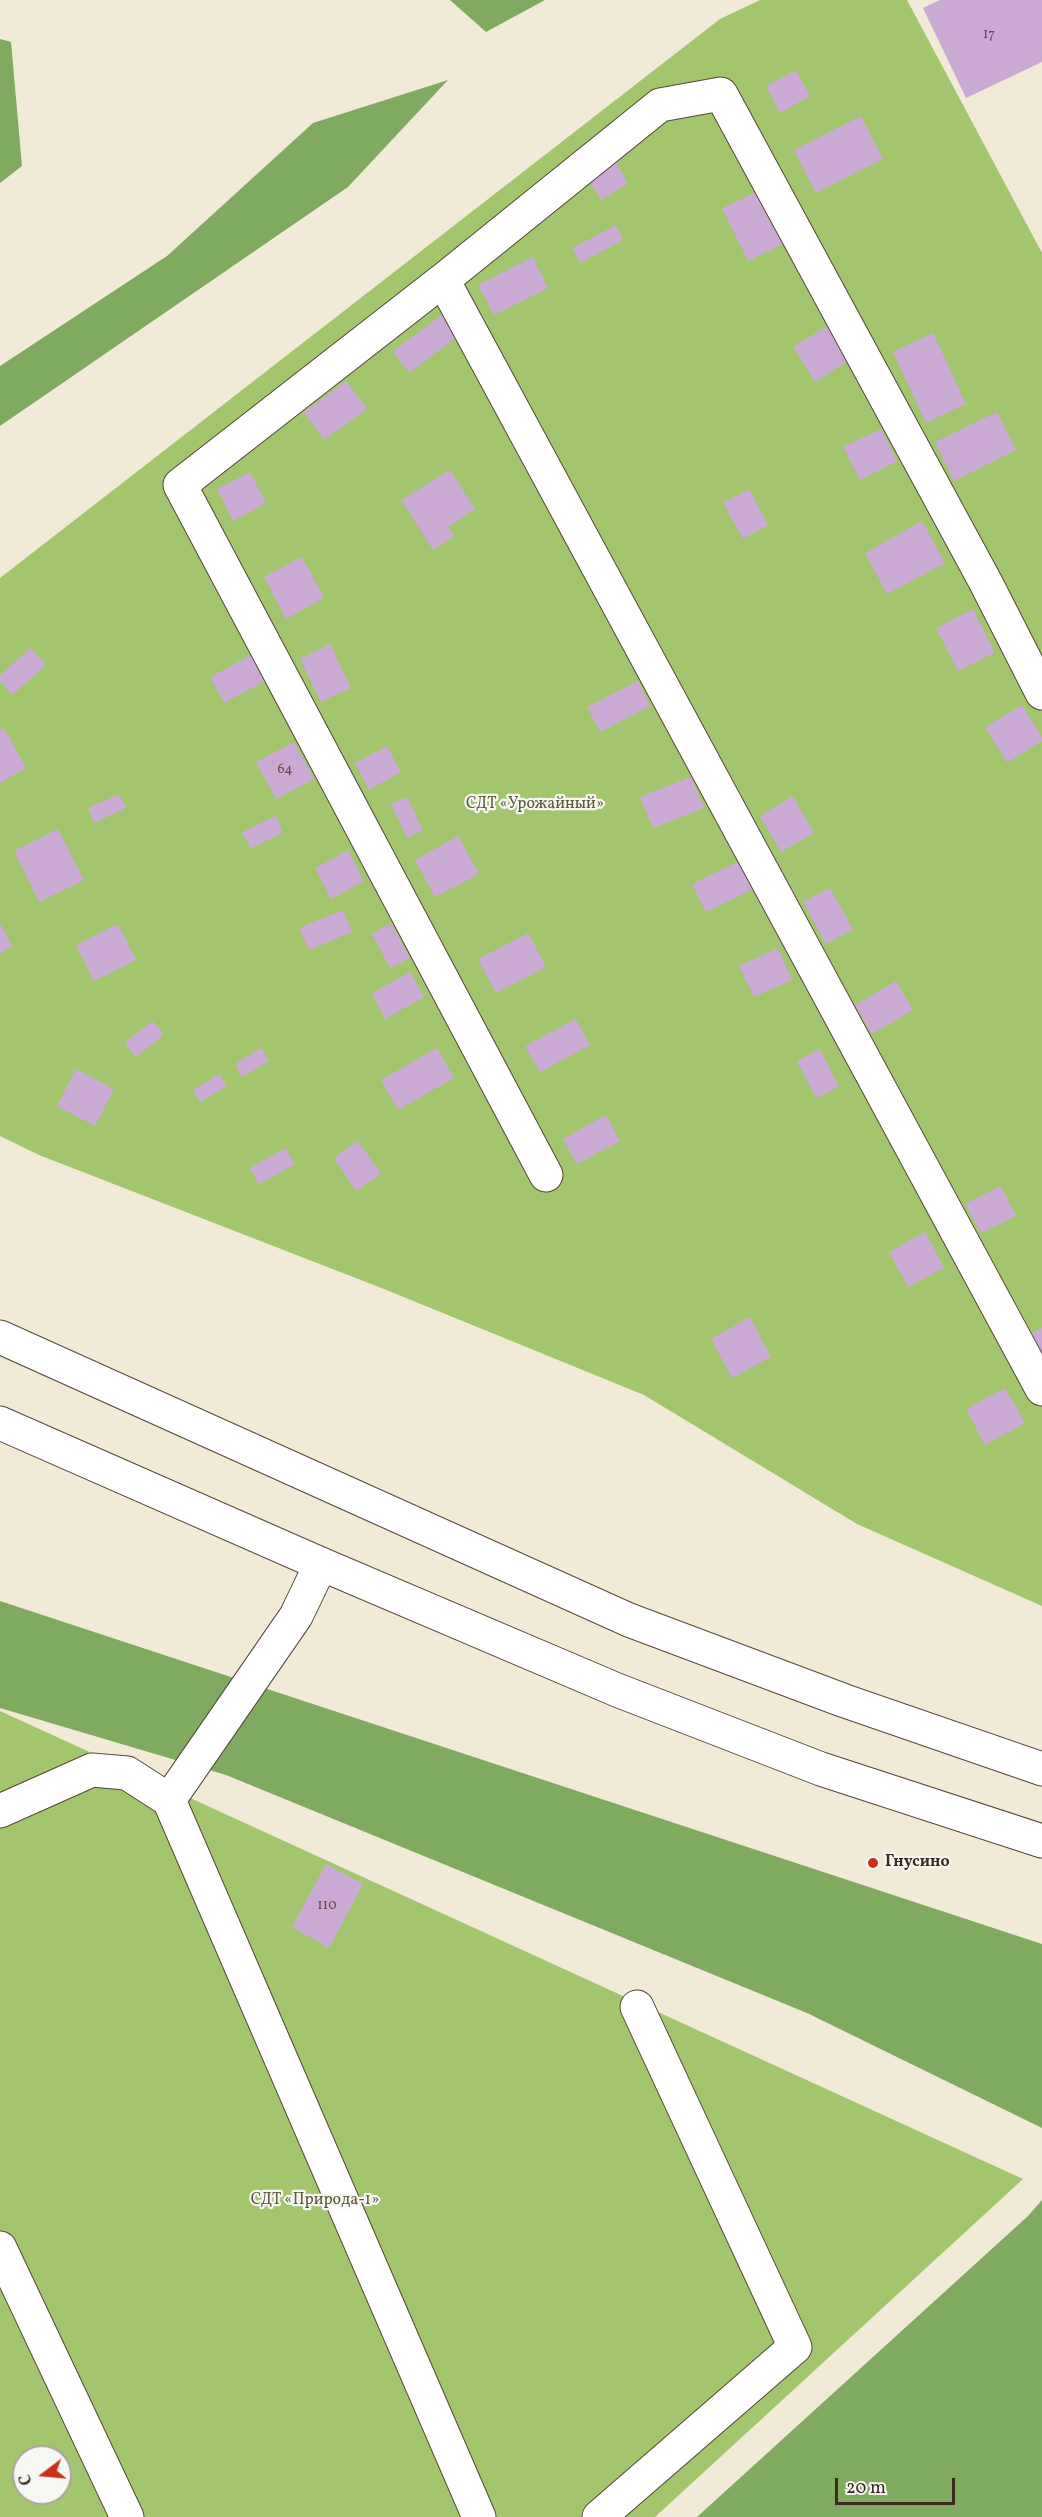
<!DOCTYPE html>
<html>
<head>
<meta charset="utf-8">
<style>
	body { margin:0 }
	#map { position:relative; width:1042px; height:2517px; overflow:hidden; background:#f0ead6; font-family:Vollkorn,serif }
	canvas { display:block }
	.north { position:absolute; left:12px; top:2445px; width:60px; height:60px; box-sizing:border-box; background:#f6f6f2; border:2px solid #aba49d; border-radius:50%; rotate:254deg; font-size:16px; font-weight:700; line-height:24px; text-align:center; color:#3b2a1e }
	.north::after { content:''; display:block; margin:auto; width:21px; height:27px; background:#c8321e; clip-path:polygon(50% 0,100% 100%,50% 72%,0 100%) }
	.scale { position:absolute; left:835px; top:2478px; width:120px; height:27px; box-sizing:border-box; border:3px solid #3b2a1e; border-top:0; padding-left:8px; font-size:18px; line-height:21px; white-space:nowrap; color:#3b2a1e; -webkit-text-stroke:4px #f6f6f2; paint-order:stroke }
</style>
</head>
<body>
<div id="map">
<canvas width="1042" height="2517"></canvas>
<div class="north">С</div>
<div class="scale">20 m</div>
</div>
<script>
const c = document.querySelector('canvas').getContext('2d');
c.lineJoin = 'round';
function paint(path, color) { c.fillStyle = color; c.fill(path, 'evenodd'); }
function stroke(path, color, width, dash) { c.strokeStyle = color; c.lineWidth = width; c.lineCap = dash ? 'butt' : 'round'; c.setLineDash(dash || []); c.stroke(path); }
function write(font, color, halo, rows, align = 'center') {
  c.font = font + ' Vollkorn,serif'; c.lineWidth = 4.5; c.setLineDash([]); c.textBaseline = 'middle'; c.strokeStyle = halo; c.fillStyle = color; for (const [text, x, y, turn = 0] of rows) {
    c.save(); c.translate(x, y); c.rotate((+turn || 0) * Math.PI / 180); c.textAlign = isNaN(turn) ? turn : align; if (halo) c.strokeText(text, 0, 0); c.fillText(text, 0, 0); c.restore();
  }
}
paint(new Path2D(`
	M 760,0 L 907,0 L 1042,253 L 1042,1606 L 857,1524 L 644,1395 L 384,1289 L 39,1155 L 0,1136 L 0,578 L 720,19 Z
	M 0,1711 L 1023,2179 L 655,2517 L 0,2517 ZM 24,2457 L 60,2457 L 60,2493 L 24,2493 Z`), '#a2c56e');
paint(new Path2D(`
	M 450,0 L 545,0 L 486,32 Z
	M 0,39 L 11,42 L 22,166 L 0,183 Z
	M 448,80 L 348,187 L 0,426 L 0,366 L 167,256 L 313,123 Z
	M 0,1601 L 1042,1944 L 1042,2128 L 807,2013 L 226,1775 L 0,1708 Z
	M 1042,2200 L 1042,2517 L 697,2517 L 1028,2216 Z`), '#81aa61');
paint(new Path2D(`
	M 940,0 L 1042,0 L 1042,62 L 966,98 L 923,8 Z
	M 796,70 L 810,96 L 780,113 L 766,86 Z
	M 861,116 L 883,159 L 816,193 L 794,150 Z
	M 615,161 L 628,183 L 601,200 L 588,178 Z
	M 759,191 L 785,243 L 748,261 L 722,208 Z
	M 616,225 L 623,240 L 580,263 L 572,248 Z
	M 533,257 L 548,288 L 494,315 L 478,285 Z
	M 442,315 L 458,336 L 409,373 L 393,351 Z
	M 831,324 L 853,358 L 815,382 L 793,347 Z
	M 933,333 L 966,404 L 926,423 L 893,352 Z
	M 346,381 L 367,409 L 324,440 L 304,412 Z
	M 997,412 L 1016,450 L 954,481 L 935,442 Z
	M 881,429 L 897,461 L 860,480 L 843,447 Z
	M 450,470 L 475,509 L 448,527 L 454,536 L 433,550 L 401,500 Z
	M 250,472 L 266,503 L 233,521 L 217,489 Z
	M 749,489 L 768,525 L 743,539 L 723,503 Z
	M 922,521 L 945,563 L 887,594 L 865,553 Z
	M 302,557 L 324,598 L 286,619 L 264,577 Z
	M 973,609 L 995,653 L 958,671 L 936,628 Z
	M 330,644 L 351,688 L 321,702 L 300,659 Z
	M 31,648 L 46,665 L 12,695 L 0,681 L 0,675 Z
	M 251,655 L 265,681 L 224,703 L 210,677 Z
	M 638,681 L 650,706 L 600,732 L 587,707 Z
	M 1022,705 L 1042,737 L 1042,741 L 1007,763 L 985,727 Z
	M 4,728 L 26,768 L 0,783 L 0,730 Z
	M 294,742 L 314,779 L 276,799 L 256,762 Z
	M 387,746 L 401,772 L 369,790 L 355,763 Z
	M 691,777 L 704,808 L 653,828 L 640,797 Z
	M 119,794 L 126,808 L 94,823 L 88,808 Z
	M 793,796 L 814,833 L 781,852 L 760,816 Z
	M 407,797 L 423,830 L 407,838 L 391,804 Z
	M 276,816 L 283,833 L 251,848 L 242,832 Z
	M 58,829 L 84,880 L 39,902 L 14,851 Z
	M 458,836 L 479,874 L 435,897 L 415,860 Z
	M 348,850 L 364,881 L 331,899 L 315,868 Z
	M 740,861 L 753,889 L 706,912 L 692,884 Z
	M 830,888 L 853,929 L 826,944 L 803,902 Z
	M 343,910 L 352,932 L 309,950 L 299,928 Z
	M 0,923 L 12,946 L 0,953 Z
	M 391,923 L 410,958 L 390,968 L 372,934 Z
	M 118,924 L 136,960 L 94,981 L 76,945 Z
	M 528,933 L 546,967 L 496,993 L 478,959 Z
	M 778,948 L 792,980 L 754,997 L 739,966 Z
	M 410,972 L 424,997 L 385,1019 L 372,993 Z
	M 896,981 L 913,1010 L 872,1034 L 855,1005 Z
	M 576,1019 L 590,1045 L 540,1072 L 525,1046 Z
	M 153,1021 L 164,1035 L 136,1057 L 125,1042 Z
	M 261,1048 L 269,1061 L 242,1077 L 235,1064 Z
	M 437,1048 L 454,1078 L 398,1110 L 381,1080 Z
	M 820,1049 L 839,1087 L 816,1098 L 797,1061 Z
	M 76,1069 L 114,1089 L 95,1126 L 57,1106 Z
	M 219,1074 L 227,1086 L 200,1102 L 193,1090 Z
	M 606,1115 L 620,1141 L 577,1164 L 563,1139 Z
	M 358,1141 L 381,1174 L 356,1191 L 334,1158 Z
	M 286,1148 L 295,1164 L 259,1184 L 250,1168 Z
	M 1001,1186 L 1016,1216 L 981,1233 L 965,1204 Z
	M 925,1232 L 944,1268 L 908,1287 L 889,1252 Z
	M 750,1317 L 771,1357 L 732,1378 L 711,1339 Z
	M 1042,1328 L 1042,1371 L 1025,1337 Z
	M 1005,1388 L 1025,1423 L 985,1445 L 966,1409 Z
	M 326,1864 L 363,1884 L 329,1948 L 292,1927 Z`), '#cba9d5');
const minor = new Path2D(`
	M 443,280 L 660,105 L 721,94 L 986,583 L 1042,693
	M 546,1175 L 180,485 L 443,280 L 1042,1389
	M 169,1800 L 479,2517
	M 0,1811 L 92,1770 L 127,1773 L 169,1800 L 296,1616 L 321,1564
	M 0,2248 L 127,2517
	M 599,2517 L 795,2347 L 637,2007`);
const highway = new Path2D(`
	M 0,1337 L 629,1620 L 845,1701 L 1042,1769
	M 0,1423 L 321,1564 L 617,1690 L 821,1769 L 1042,1841`);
stroke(minor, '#56473a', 35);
stroke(highway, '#56473a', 35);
stroke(minor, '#fff', 33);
stroke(highway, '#fff', 33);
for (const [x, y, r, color] of [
	[873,1863,6,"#c8321e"]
]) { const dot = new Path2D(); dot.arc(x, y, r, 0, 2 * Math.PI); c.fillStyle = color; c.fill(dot); stroke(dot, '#f6f6f2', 2); }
write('14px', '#5f4a4c', null, [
	["17",989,35],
	["64",285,770],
	["110",327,1906]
]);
write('16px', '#5a5836', '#f6f6f2', [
	["СДТ «Урожайный»",535,805],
	["СДТ «Природа-1»",315,2201]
]);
write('bold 16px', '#3b2a1e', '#f6f6f2', [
	["Гнусино",885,1863]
], 'left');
</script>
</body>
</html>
